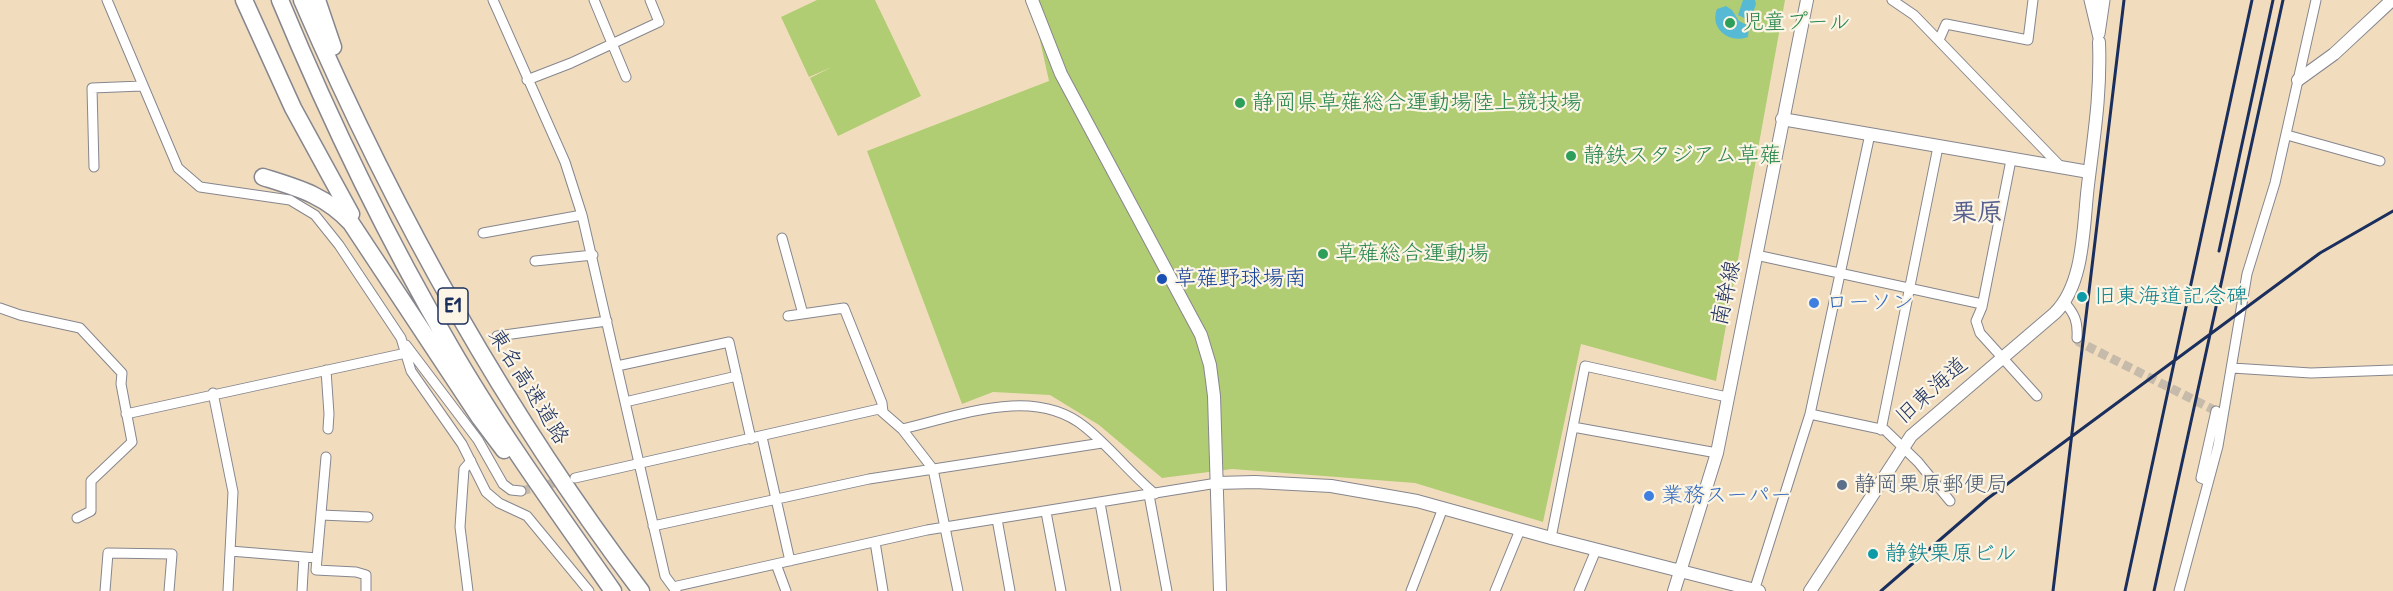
<!DOCTYPE html>
<html>
<head>
<meta charset="utf-8">
<style>
	body { margin:0 }
	canvas { display:block; background:#f1ddbe }
</style>
</head>
<body>
<canvas width="2393" height="591"></canvas>
<script>
const c = document.querySelector('canvas').getContext('2d');
c.lineJoin = 'round';
function paint(path, color) { c.fillStyle = color; c.fill(path, 'evenodd'); }
function stroke(path, color, width, dash) { c.strokeStyle = color; c.lineWidth = width; c.lineCap = dash ? 'butt' : 'round'; c.setLineDash(dash || []); c.stroke(path); }
function write(font, color, halo, rows, align = 'center') {
  c.font = font + ' "Patrick Hand","Klee One",sans-serif'; c.lineWidth = 4.5; c.setLineDash([]); c.textBaseline = 'middle'; c.strokeStyle = halo; c.fillStyle = color; for (const [text, x, y, turn = 0] of rows) {
    c.save(); c.translate(x, y); c.rotate((+turn || 0) * Math.PI / 180); c.textAlign = isNaN(turn) ? turn : align; if (halo) c.strokeText(text, 0, 0); c.fillText(text, 0, 0); c.restore();
  }
}
paint(new Path2D(`
	M 817,0 L 875,0 L 921,96 L 838,136 L 810,78 L 832,67 L 809,77 L 781,17 Z
	M 1031,0 L 1785,0 L 1716,381 L 1581,344 L 1543,522 L 1415,483 L 1232,469 L 1162,478 L 1099,425 L 1050,395 L 993,392 L 962,404 L 867,151 L 1049,81 Z`), '#b1cd73');
paint(new Path2D(`
	M 1743,0 L 1755,0 L 1756,4 L 1753,13 L 1746,19 L 1738,15 Z
	M 1726,6 L 1732,10 L 1739,21 L 1749,26 L 1748,37 C 1730,44 1709,29 1717,9 Z`), '#57bad5');
stroke(new Path2D(`
	M 2077,338 L 2079,342 L 2216,411
	M 521,491 L 566,480`), '#c6baab', 9, [9, 4.5]);
const street = new Path2D(`
	M 107,0 L 178,168 L 200,187 L 290,200 L 315,215 L 339,245 L 401,338 L 411,371 L 462,444 L 486,492 L 499,503 L 527,516 L 589,591
	M 493,0 L 565,162 L 582,215 L 665,576 L 676,591
	M 594,0 L 626,77
	M 1892,0 L 1914,15 L 2061,167
	M 2089,0 L 2099,42
	M 2097,0 L 2098,16
	M 2100,34 L 2105,0
	M 1939,40 L 1946,24 L 2028,40 L 2033,0
	M 527,80 L 571,63 L 659,22 L 650,0
	M 2287,135 L 2380,161
	M 2011,160 L 1982,307 L 1976,321 L 1980,333 L 2037,396
	M 94,167 L 92,88 L 142,86
	M 483,233 L 582,215
	M 782,238 L 803,314
	M 1756,255 L 1982,304
	M 535,261 L 593,255
	M 2064,302 C 2075,314 2078,322 2077,338
	M 0,308 L 20,315 L 80,328 L 122,373 L 121,384 L 132,442 L 91,481 L 91,511 L 77,518
	M 788,316 L 844,308 L 882,403 L 883,412
	M 497,336 L 607,321
	M 406,345 L 478,440 L 503,484 L 511,490 L 521,491
	M 617,366 L 729,342 L 751,439
	M 2232,368 L 2311,373 L 2393,370
	M 326,370 L 329,414 L 328,429
	M 213,393 L 233,492 L 228,591
	M 625,402 L 737,376
	M 126,414 L 406,353
	M 1810,414 L 1885,430 L 1918,462 L 1950,501
	M 1573,427 L 1717,453
	M 902,429 C 959,416 1034,385 1085,427 C 1110,447 1130,473 1155,494
	M 1881,430 L 1938,147
	M 762,437 L 790,561
	M 326,457 L 316,570 L 356,572 L 366,575 L 366,591
	M 575,478 L 879,409 L 902,429 L 933,469 L 958,591
	M 2208,481 L 2201,478 L 2216,411
	M 1149,495 L 1167,591
	M 1100,503 L 1116,591
	M 1046,512 L 1061,591
	M 321,515 L 368,517
	M 997,519 L 1010,591
	M 653,526 L 869,479 L 1102,443
	M 1551,538 L 1585,366 L 1727,397
	M 875,542 L 883,591
	M 230,551 L 317,558
	M 776,564 L 786,591
	M 673,587 L 927,530 L 1217,483
	M 105,591 L 108,553 L 172,554 L 169,591
	M 302,591 L 304,557
	M 468,591 L 460,527 L 464,469 L 471,461
	M 1411,591 L 1443,508
	M 1495,591 L 1520,530
	M 1579,591 L 1596,550
	M 1754,591 L 1810,414 L 1870,134
	M 2179,591 L 2218,446 L 2247,274 L 2275,183 L 2316,0`);
const secondary = new Path2D(`
	M 1032,0 L 1061,74 L 1201,335 L 1210,365 L 1214,396 L 1220,591
	M 2298,80 L 2334,54 L 2392,0
	M 1782,119 L 2089,172
	M 1217,483 L 1255,482 L 1331,486 L 1417,501 L 1551,538 L 1759,591
	M 1674,591 L 1717,453 L 1807,0
	M 1810,591 L 1911,436 L 2055,313 C 2085,283 2083,225 2088,185 C 2094,135 2101,94 2099,42`);
const highway = new Path2D(`
	M 244,0 L 293,108 L 351,214
	M 280,0 C 329,118 385,235 450,346 C 499,431 557,511 613,591
	M 302,0 C 392,209 503,409 641,591
	M 317,0 L 333,47
	M 263,177 C 298,188 325,195 351,223 L 480,418 L 504,450`);
stroke(street, '#86868e', 11);
stroke(secondary, '#86868e', 14);
stroke(highway, '#86868e', 19);
stroke(street, '#fff', 9);
stroke(secondary, '#fff', 12);
stroke(highway, '#fff', 16);
stroke(new Path2D(`
	M 2219,251 L 2273,0
	M 1881,591 L 1987,499 L 2320,253 L 2393,211
	M 2053,591 L 2124,0
	M 2125,591 L 2252,0
	M 2154,591 L 2283,0`), '#1b2f5e', 3);
for (const [x, y, r, color] of [
	[1730,23,6,"#2e9e5b"],
	[1240,103,6,"#2e9e5b"],
	[1571,156,6,"#2e9e5b"],
	[1323,254,6,"#2e9e5b"],
	[1162,279,6,"#1a4fb4"],
	[2082,297,6,"#0f9aa8"],
	[1814,303,6,"#3f7fe0"],
	[1842,485,6,"#5c6f8a"],
	[1649,496,6,"#3f7fe0"],
	[1873,554,6,"#0f9aa8"]
]) { const dot = new Path2D(); dot.arc(x, y, r, 0, 2 * Math.PI); c.fillStyle = color; c.fill(dot); stroke(dot, '#fcf5e5', 2); }
for (const [x, y, w] of [
	[453,306,30]
]) { const box = new Path2D(); box.roundRect(x - w / 2, y - 18, w, 36, 4.5); c.fillStyle = '#fcf5e5'; c.fill(box); stroke(box, '#1b2f5e', 1.5); }
write('bold 21px', '#1b2f5e', null, [
	["E1",453,306]
]);
write('22px', '#27864d', '#fcf5e5', [
	["児童プール",1742,23],
	["静岡県草薙総合運動場陸上競技場",1252,103],
	["静鉄スタジアム草薙",1583,156],
	["草薙総合運動場",1335,254]
], 'left');
write('22px', '#164399', '#fcf5e5', [
	["草薙野球場南",1174,279]
], 'left');
write('22px', '#1b2f5e', '#fcf5e5', [
	["南幹線",1727,293,-78],
	["東名高速道路",528,387,58],
	["旧東海道",1932,391,-42]
]);
write('22px', '#0d838f', '#fcf5e5', [
	["旧東海道記念碑",2094,297],
	["静鉄栗原ビル",1885,554]
], 'left');
write('22px', '#366cbe', '#fcf5e5', [
	["ローソン",1826,303],
	["業務スーパー",1661,496]
], 'left');
write('22px', '#4e5e75', '#fcf5e5', [
	["静岡栗原郵便局",1854,485]
], 'left');
write('bold 26px', '#565f90', '#fcf5e5', [
	["栗原",1977,214]
]);
</script>
</body>
</html>
